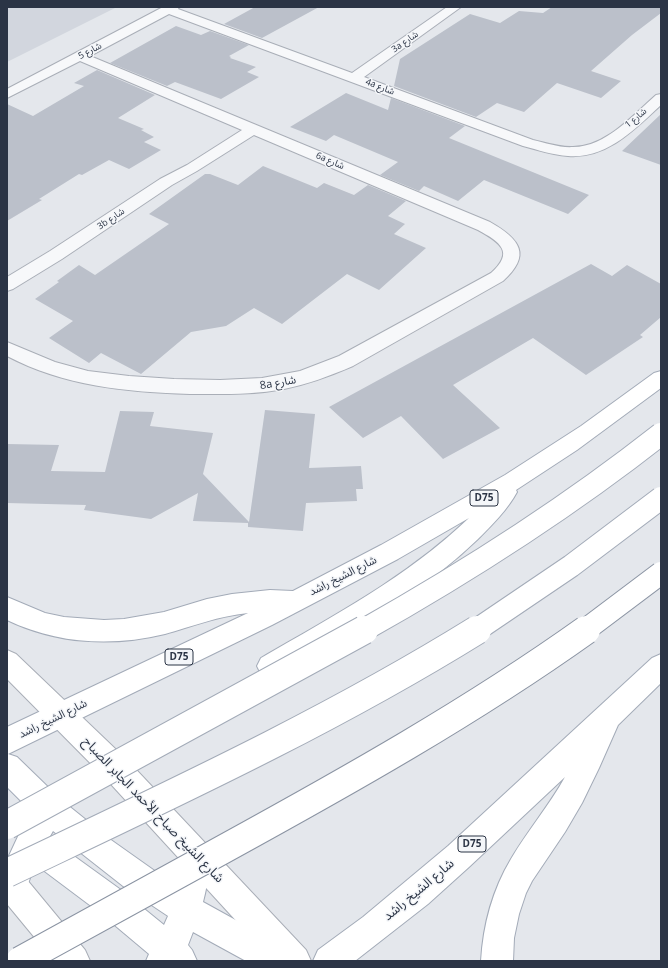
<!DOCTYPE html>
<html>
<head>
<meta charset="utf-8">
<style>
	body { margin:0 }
	#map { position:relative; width:668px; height:968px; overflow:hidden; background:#e4e7ec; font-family:"Open Sans",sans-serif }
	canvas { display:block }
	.frame { position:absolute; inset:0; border:8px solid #2b3445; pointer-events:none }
</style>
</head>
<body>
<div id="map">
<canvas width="668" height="968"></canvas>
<div class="frame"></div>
</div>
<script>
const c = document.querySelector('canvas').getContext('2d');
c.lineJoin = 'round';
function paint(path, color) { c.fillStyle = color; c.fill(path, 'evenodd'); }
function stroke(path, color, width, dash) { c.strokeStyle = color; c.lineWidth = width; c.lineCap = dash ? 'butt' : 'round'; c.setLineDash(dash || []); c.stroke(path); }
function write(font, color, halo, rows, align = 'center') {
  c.font = font + ' "Open Sans","Noto Sans Arabic",sans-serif'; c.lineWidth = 3; c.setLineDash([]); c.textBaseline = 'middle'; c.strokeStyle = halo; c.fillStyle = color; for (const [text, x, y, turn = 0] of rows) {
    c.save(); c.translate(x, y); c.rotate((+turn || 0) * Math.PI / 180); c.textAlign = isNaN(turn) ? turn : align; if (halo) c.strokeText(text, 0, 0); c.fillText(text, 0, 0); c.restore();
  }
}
paint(new Path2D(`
	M 7,7 L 117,7 L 7,62 Z`), '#d2d6de');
paint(new Path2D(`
	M 255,7 L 319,7 L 262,38 L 224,24 Z
	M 552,7 L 661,7 L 661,13 L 632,35 L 591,71 L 621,81 L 601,98 L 557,83 L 524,112 L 497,103 L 476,117 L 394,86 L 400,59 L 470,14 L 500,23 L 519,11 L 543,13 Z
	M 176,26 L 201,35 L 210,31 L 249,45 L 229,56 L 231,57 L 230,58 L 256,67 L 247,72 L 259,77 L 221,99 L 175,82 L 167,86 L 110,63 Z
	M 97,70 L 155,95 L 118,118 L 144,129 L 141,130 L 154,137 L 144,142 L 161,150 L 129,169 L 109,160 L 82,175 L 79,174 L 39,199 L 42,200 L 7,221 L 7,104 L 33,116 L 84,86 L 74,83 Z
	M 346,93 L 388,110 L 391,98 L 465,126 L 449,138 L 589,195 L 568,214 L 484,180 L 458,201 L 424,186 L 419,191 L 380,175 L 398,162 L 334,135 L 326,141 L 290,127 Z
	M 661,114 L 661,165 L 622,151 Z
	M 263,166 L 317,188 L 324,183 L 354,195 L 368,185 L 406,201 L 388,216 L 405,224 L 394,234 L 426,248 L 379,290 L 347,274 L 282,324 L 254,308 L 226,326 L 191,332 L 141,374 L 101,353 L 89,363 L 49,338 L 73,321 L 35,299 L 59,282 L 57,281 L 79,265 L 95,275 L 169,224 L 149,214 L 205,174 L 210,174 L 238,185 Z
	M 591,264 L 612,276 L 627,265 L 661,284 L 661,317 L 640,335 L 643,337 L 586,375 L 533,338 L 453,385 L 500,428 L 443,459 L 401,416 L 363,438 L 329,407 Z
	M 265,410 L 315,414 L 309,468 L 361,466 L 363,489 L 356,489 L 357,501 L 306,503 L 303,531 L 248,527 L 248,523 L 193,521 L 198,493 L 151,519 L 84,510 L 86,505 L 7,503 L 7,444 L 59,445 L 51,471 L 105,472 L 120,411 L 154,412 L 150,426 L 213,433 L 203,474 L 249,522 Z`), '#bbc0ca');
const street = new Path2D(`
	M 163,7 L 179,7 L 178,9 L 352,73 L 447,7 L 461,7 L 364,77 L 533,140 C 546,143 560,148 573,147 C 606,147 633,115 656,95 L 661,94 L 661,105 C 635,129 607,159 568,156 C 553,155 538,150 523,146 L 169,14 L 90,56 L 490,222 C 520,239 532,255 503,281 L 353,366 C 330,376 308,384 284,389 C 253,395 221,394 190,394 C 126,392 64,386 7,356 L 7,342 L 55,362 L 88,371 L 129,376 L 174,379 L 220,380 L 262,378 L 300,371 L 339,356 L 491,273 C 515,252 500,242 478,230 L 254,135 L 197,171 L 172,185 L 62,259 L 13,289 L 7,291 L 7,277 L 50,251 L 160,179 L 187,165 L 242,130 L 80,61 L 7,98 L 7,89 Z`);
const secondary = new Path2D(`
	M 7,650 L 16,654 L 128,761 L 306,950 L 311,961 L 273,961 L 108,781 L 7,679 Z
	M 7,865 L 18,869 L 85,950 L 90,961 L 54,961 L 7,904 Z`);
const primary = new Path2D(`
	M 661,371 L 661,388 L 577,450 L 516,490 L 517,492 C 508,509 492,525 478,539 C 420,595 348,633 279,674 L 270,678 L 261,674 L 257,666 L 261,658 C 335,615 407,577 469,518 L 398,559 L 272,625 L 8,754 L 17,757 L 50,789 L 59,786 L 69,790 L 73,800 L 70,807 L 111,840 L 176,886 L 179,853 L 184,843 L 194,838 L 204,843 C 212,861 208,883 203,902 L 290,950 L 295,961 L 246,961 L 193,932 L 188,945 L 192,950 L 197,961 L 146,961 L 149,954 L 99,912 L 35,864 L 23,898 L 12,902 L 7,900 L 7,860 L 21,830 L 32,812 L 7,787 L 7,727 L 248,613 C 219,616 193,626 165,634 C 112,647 57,644 7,620 L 7,597 L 45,613 L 64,617 L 104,620 L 124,619 L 164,612 L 207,599 L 232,594 L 270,590 L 293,591 L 381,545 L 505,475 L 581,426 L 654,373 ZM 53,831 L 123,886 L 168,916 L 164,925 L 121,890 L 49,838 Z
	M 661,654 L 661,683 L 618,725 L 599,768 L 582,803 L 565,832 L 532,881 L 526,893 L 519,914 L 514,938 L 513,961 L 481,961 C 483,925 493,889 511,859 C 528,830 549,806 565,777 L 469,867 L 428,904 L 355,961 L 313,961 L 318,950 L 363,917 L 448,846 L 652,658 Z`);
stroke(street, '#a9aeb7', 2);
stroke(secondary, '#a9aeb7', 2);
stroke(primary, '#a3abb8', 2);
paint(street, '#f7f8fa');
paint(secondary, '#fff');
paint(primary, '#fff');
const primaryBridgeFar1 = new Path2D(`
	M 362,631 C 467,572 567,508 661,434
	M 475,631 L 571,566 L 661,498`);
const primaryBridge = new Path2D(`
	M 7,825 L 364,630
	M 7,873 C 166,797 327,723 477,630`);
const highwayBridgeFar1 = new Path2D(`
	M 584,631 L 661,573`);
const highwayBridge = new Path2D(`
	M 20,961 C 87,924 155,887 222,850 C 346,782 471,712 586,630`);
stroke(primaryBridgeFar1, '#a3abb8', 24, []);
stroke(primaryBridge, '#a3abb8', 30, []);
stroke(highwayBridgeFar1, '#8b94a3', 24, []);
stroke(highwayBridge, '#8b94a3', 30, []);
stroke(primaryBridgeFar1, '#fff', 22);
stroke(primaryBridge, '#fff', 28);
stroke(highwayBridgeFar1, '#fff', 22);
stroke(highwayBridge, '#fff', 28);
write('9px', '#2b3445', '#f4f6f9', [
	["3a شارع",405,42,-35],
	["شارع 5",90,51,-28],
	["4a شارع",380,87,21],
	["شارع 1",636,118,-40],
	["6a شارع",330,161,23],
	["3b شارع",111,219,-34]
]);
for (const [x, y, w] of [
	[484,498,28],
	[179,657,28],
	[472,844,28]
]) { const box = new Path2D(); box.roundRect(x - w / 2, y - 8, w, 16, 3); c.fillStyle = '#f4f6f9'; c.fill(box); stroke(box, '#2b3445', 1); }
write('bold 10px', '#2b3445', null, [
	["D75",484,498],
	["D75",179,657],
	["D75",472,844]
]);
write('11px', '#2b3445', '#f4f6f9', [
	["8a شارع",278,383,-10],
	["شارع الشيخ راشد",343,576,-27],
	["شارع الشيخ راشد",53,719,-26]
]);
write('13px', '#2b3445', '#f4f6f9', [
	["شارع الشيخ صباح الأحمد الجابر الصباح",153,810,46],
	["شارع الشيخ راشد",419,890,-40]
]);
</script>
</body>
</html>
